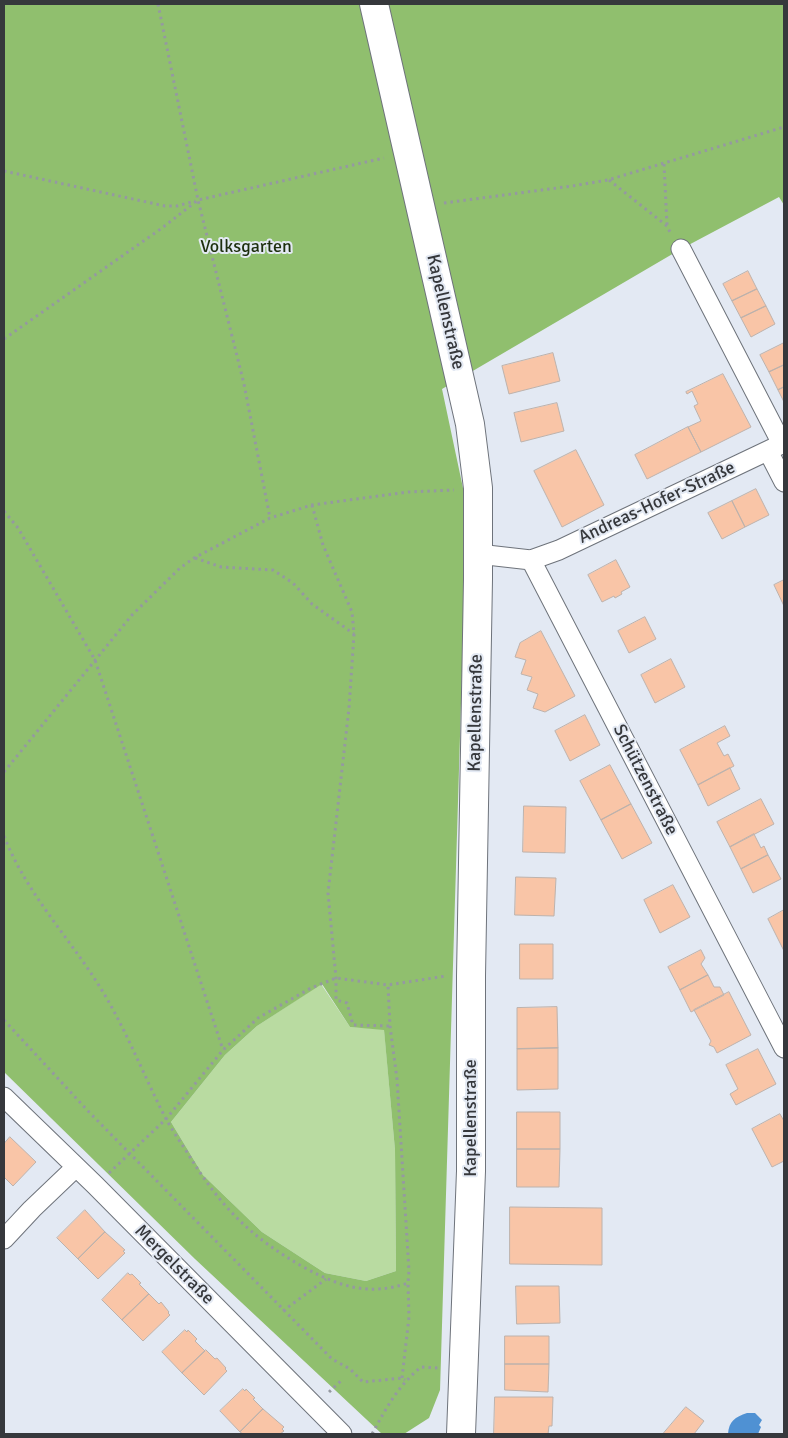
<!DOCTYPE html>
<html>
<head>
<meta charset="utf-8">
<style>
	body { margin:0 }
	#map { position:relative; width:788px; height:1438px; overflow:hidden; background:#e3e9f3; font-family:Signika,sans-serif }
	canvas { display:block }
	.frame { position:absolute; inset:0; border:5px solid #36383c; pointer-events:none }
</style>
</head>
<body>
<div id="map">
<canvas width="788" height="1438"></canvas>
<div class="frame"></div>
</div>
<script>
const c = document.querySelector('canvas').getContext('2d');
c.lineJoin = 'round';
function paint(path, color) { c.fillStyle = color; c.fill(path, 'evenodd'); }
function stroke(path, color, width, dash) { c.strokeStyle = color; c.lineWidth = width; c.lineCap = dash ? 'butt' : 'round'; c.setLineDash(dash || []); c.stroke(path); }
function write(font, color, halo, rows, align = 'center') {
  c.font = font + ' Signika,sans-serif'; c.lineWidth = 4; c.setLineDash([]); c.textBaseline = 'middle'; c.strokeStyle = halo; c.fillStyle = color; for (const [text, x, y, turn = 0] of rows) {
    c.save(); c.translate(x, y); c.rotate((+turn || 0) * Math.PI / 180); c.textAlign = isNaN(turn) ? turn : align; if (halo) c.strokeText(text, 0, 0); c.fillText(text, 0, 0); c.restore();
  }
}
paint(new Path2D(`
	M 321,984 L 350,1027 L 384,1029 L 395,1150 L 396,1271 L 366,1281 L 325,1273 L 262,1232 L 203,1175 L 171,1122 L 225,1055 L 257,1026 Z`), '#b9dba1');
paint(new Path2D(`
	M 4,4 L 784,4 L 784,205 L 779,197 L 681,249 L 442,389 L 467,507 L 440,1390 L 429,1418 L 404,1434 L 382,1434 L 195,1259 L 4,1072 ZM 322,984 L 350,1027 L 384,1030 L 395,1150 L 396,1271 L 366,1281 L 325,1273 L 262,1232 L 203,1175 L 171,1122 L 225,1055 L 257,1026 Z`), '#90bf6e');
paint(new Path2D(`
	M 747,1413 L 755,1413 L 762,1420 L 759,1425 L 761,1427 L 758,1434 L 728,1434 C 729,1421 735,1417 747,1413 Z`), '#4f91d3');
const building = new Path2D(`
	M 748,271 L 757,289 L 732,301 L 723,284 Z
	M 757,289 L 766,306 L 741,318 L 732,301 Z
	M 766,306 L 775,324 L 751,337 L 741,318 Z
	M 784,343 L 784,365 L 769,372 L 760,355 Z
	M 553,353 L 560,381 L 509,394 L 502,366 Z
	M 784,365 L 784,387 L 778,390 L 769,372 Z
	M 723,374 L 751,427 L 701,452 L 688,427 L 701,421 L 694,406 L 698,404 L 692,391 L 687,394 L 686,392 Z
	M 784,387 L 784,402 L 778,390 Z
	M 557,403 L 564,431 L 521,442 L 514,413 Z
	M 688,427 L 701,452 L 647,479 L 635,455 Z
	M 576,450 L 604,505 L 562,527 L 534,471 Z
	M 756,489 L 769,515 L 745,527 L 732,501 Z
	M 732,501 L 745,527 L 722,539 L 708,513 Z
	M 616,560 L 630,587 L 621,592 L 622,594 L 615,598 L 614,596 L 602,602 L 588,575 Z
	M 784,580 L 784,606 L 774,585 Z
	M 645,617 L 656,639 L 629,653 L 618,631 Z
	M 541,631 L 575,696 L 545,712 L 533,708 L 538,694 L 527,690 L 532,677 L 521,674 L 526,660 L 515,657 L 520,643 Z
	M 671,659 L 685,687 L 655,703 L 641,675 Z
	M 585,715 L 600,745 L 570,761 L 555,731 Z
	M 725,726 L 730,736 L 717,743 L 724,756 L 728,754 L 734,766 L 698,785 L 680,750 Z
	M 610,765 L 631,804 L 601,820 L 580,781 Z
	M 730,768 L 740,789 L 708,806 L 698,785 Z
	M 761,799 L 774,824 L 730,847 L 717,822 Z
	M 631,804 L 652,843 L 622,859 L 601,820 Z
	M 524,806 L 566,807 L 565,853 L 523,852 Z
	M 754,834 L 761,848 L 764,846 L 768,855 L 741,869 L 730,847 Z
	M 768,855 L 781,879 L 753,893 L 741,869 Z
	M 516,877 L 556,878 L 554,916 L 515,915 Z
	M 673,885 L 690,917 L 660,933 L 644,900 Z
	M 784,910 L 784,951 L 768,919 Z
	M 520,944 L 553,944 L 553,979 L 520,979 Z
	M 701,950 L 705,958 L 701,964 L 708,975 L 680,990 L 668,967 Z
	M 708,975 L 714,987 L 720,987 L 724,995 L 691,1012 L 680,990 Z
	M 729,992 L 751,1035 L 717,1053 L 714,1047 L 709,1045 L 711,1041 L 694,1010 Z
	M 557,1007 L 558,1048 L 517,1049 L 517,1008 Z
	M 558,1048 L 558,1089 L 517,1090 L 517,1049 Z
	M 758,1049 L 776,1084 L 736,1105 L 730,1094 L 738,1089 L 726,1065 Z
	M 517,1112 L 560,1112 L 560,1149 L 517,1149 Z
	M 780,1114 L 784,1121 L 784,1161 L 772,1167 L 752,1129 Z
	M 10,1137 L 36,1162 L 13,1186 L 4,1177 L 4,1144 Z
	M 517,1149 L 560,1149 L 559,1187 L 517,1187 Z
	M 510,1207 L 602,1208 L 602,1265 L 510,1264 Z
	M 85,1210 L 105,1232 L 78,1259 L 57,1238 Z
	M 105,1232 L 125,1250 L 123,1251 L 125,1253 L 98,1279 L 78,1259 Z
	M 128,1273 L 130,1275 L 132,1274 L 141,1283 L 139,1284 L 149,1294 L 122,1320 L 102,1300 Z
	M 516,1286 L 559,1286 L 560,1323 L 517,1324 Z
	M 149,1294 L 159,1304 L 161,1302 L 169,1312 L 168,1313 L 170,1315 L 143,1341 L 122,1320 Z
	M 185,1330 L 187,1332 L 188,1330 L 197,1339 L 195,1341 L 205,1351 L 182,1373 L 162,1352 Z
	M 505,1336 L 549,1336 L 549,1364 L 505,1364 Z
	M 206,1350 L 215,1359 L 217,1358 L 226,1368 L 225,1369 L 227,1371 L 204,1395 L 182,1373 Z
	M 505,1364 L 549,1364 L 548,1392 L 505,1390 Z
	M 243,1389 L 245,1391 L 246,1389 L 255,1398 L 253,1399 L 263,1409 L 240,1432 L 220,1411 Z
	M 495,1397 L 553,1397 L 552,1426 L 549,1426 L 548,1434 L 494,1434 Z
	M 686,1407 L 704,1421 L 694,1434 L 663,1434 Z
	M 263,1409 L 284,1427 L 282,1429 L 284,1431 L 280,1434 L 243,1434 L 240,1432 Z`);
paint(building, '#f9c5a7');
stroke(building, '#bdb2ac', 1);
const street = new Path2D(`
	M 681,249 L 782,444
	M 768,451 L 784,482
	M 478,554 L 531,560 L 559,550 L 784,443
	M 531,560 L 784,1048
	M 4,1097 L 95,1185 L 342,1434
	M 4,1239 L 32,1209 L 76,1167`);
const secondary = new Path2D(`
	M 374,4 L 470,424 L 478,488 L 478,579 L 471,976 L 471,1171 L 461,1434`);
stroke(street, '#6e737b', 21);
stroke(secondary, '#6e737b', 30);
stroke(new Path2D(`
	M 158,4 L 198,200 L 244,384 L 270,518
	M 664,164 L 667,225
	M 4,171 L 165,206 L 177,206 L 195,201
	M 609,180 L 667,226 L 670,232
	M 444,203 L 572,186 L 608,180 L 784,127
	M 4,339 L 162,228 L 198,200 L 384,158
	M 312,505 L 323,545 L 352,612 L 354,634 L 349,708 L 328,893 L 336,978 L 336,1000 L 347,1003 L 353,1025 L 390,1026
	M 4,511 L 18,528 L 95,660 L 223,1050
	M 195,558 L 221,567 L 273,570 L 293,583 L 312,604 L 354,634
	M 4,772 L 132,615 L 180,568 L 194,558 L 270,518 L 312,505 L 408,492 L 454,490
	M 4,836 C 27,895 71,939 103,992 C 127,1032 144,1076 165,1117 C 171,1128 178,1139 185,1149 C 219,1205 249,1237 307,1269 C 341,1287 370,1296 408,1283 L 409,1271 L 397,1079 L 390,1026 L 388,985
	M 4,1020 L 88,1111 L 332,1359 L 350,1369 L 363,1382 L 402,1378 L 405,1380
	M 109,1173 L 166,1119 L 223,1050 L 258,1018 L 311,988 L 336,978 L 388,985 L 446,976
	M 283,1311 L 326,1279
	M 402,1378 L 409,1317 L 408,1283
	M 329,1392 L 343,1379
	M 372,1434 C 387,1407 397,1387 421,1367 L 438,1368`), '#9599a1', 3, [2.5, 4]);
stroke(street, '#fff', 19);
stroke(secondary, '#fff', 28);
write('18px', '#1d2f0e', '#e3e9f3', [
	["Volksgarten",246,247]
]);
write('18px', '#36383c', '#e3e9f3', [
	["Kapellenstraße",445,312,77],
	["Andreas-Hofer-Straße",657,503,-25],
	["Kapellenstraße",476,713,-89],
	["Schützenstraße",645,780,63],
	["Kapellenstraße",471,1118,-90],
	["Mergelstraße",174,1265,45]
]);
</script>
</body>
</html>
